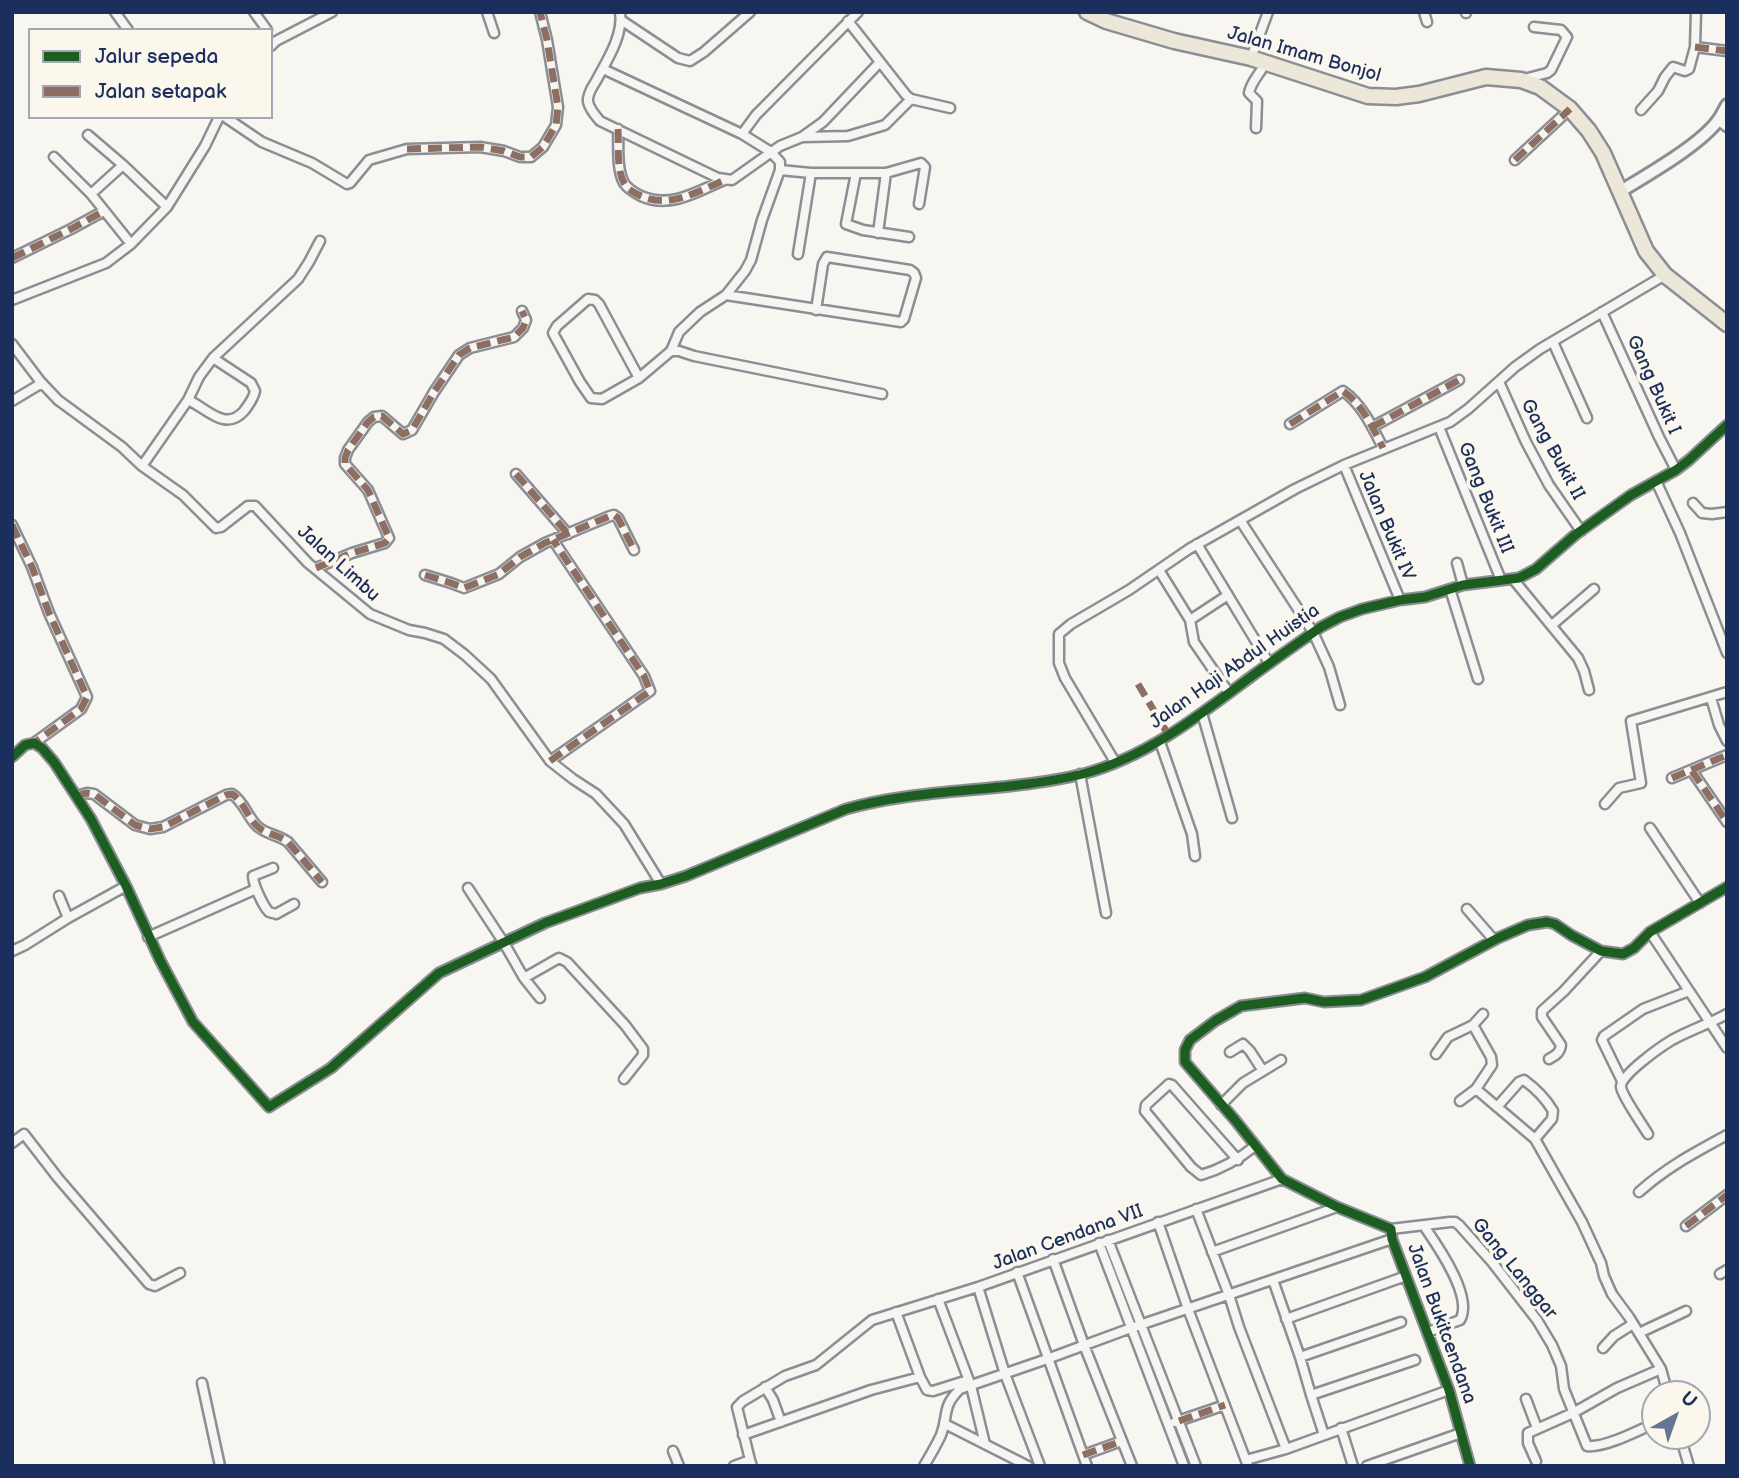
<!DOCTYPE html>
<html>
<head>
<meta charset="utf-8">
<style>
	body { margin:0 }
	#map { position:relative; width:1739px; height:1478px; overflow:hidden; background:#f8f6f0; font-family:"Balsamiq Sans",sans-serif }
	canvas { display:block }
	.frame { position:absolute; inset:0; border:14px solid #1b2f5e; pointer-events:none }
	.legend { position:absolute; left:28px; top:28px; width:245px; height:91px; box-sizing:border-box; background:#fbf7ec; border:2px solid #a1a7b3; margin:0; padding:9px 12px; list-style:none; font-size:21px; color:#1b2f5e }
	.legend li { display:flex; align-items:center; gap:14px; height:35px }
	.legend b { width:35px; border:2px solid #a1a7b3 }
	.north { position:absolute; left:1641px; top:1380px; width:70px; height:70px; box-sizing:border-box; background:#fbf7ec; border:2px solid #a1a7b3; border-radius:50%; rotate:40deg; font-size:19px; font-weight:700; line-height:28px; text-align:center; color:#1b2f5e }
	.north::after { content:''; display:block; margin:auto; width:24px; height:32px; background:#687591; clip-path:polygon(50% 0,100% 100%,50% 72%,0 100%) }
</style>
</head>
<body>
<div id="map">
<canvas width="1739" height="1478"></canvas>
<div class="frame"></div>
<ul class="legend">
<li><b style="height:9px;background:#1b5e20"></b>Jalur sepeda</li>
<li><b style="height:9px;background:#8d6e63"></b>Jalan setapak</li>
</ul>
<div class="north">U</div>
</div>
<script>
const c = document.querySelector('canvas').getContext('2d');
c.lineJoin = 'round';
function stroke(path, color, width, dash) { c.strokeStyle = color; c.lineWidth = width; c.lineCap = dash ? 'butt' : 'round'; c.setLineDash(dash || []); c.stroke(path); }
function write(font, color, halo, rows, align = 'center') {
  c.font = font + ' "Balsamiq Sans",sans-serif'; c.lineWidth = 7; c.setLineDash([]); c.textBaseline = 'middle'; c.strokeStyle = halo; c.fillStyle = color; for (const [text, x, y, turn = 0] of rows) {
    c.save(); c.translate(x, y); c.rotate((+turn || 0) * Math.PI / 180); c.textAlign = isNaN(turn) ? turn : align; if (halo) c.strokeText(text, 0, 0); c.fillText(text, 0, 0); c.restore();
  }
}
const minor = new Path2D(`
	M 115,12 L 128,30
	M 254,12 L 267,30
	M 487,12 L 494,33
	M 620,12 C 624,35 606,62 596,81 C 592,87 587,95 588,102 C 590,110 595,115 600,121 L 718,178 L 732,180 L 780,146 L 802,137 L 823,122 L 880,62
	M 858,12 L 756,115 L 742,134 L 771,152 L 780,162 L 780,170 L 762,220 L 751,260 L 745,271 L 726,295 L 700,312 L 679,332 L 671,351 L 679,351 L 694,356 L 882,394
	M 1424,12 L 1427,22
	M 1466,12 L 1466,13
	M 621,20 L 678,58 L 690,61 L 704,52 L 750,12
	M 848,21 L 906,95 L 911,99 L 950,108
	M 271,46 L 276,41 L 332,12
	M 1695,47 L 1727,51
	M 1251,58 L 1268,12
	M 603,69 L 742,134
	M 1524,79 L 1547,73 L 1551,70 L 1567,37 L 1561,30 L 1534,27
	M 1641,110 L 1658,91 L 1665,77 L 1673,67 L 1685,71 L 1689,69 L 1695,47 L 1696,12
	M 225,117 L 262,142 L 312,163 L 347,184 L 350,183 L 369,160 L 407,149 L 480,147 L 504,151 L 520,157 L 531,157 L 543,147 L 556,125 L 558,107 L 547,40 L 540,12
	M 1718,120 L 1727,127
	M 1256,128 L 1257,101 L 1249,93 C 1251,81 1261,73 1265,63
	M 618,129 C 619,145 616,168 624,183 C 628,189 635,193 641,196 C 670,209 697,192 724,180
	M 88,135 L 123,165 L 167,207
	M 804,137 L 848,136 L 885,125 L 911,99
	M 54,157 L 91,194 L 131,244
	M 1515,160 L 1570,109
	M 780,170 L 811,173 L 886,173 L 921,163 L 925,167 L 919,204
	M 856,173 L 846,224 L 863,230 L 909,237
	M 91,194 L 123,165
	M 878,233 L 886,173
	M 798,254 L 811,173
	M 12,258 L 71,229 L 104,211
	M 726,295 L 901,322 L 904,319 L 916,278 L 914,273 L 910,270 L 827,257 L 823,264 L 816,310
	M 12,300 L 106,263 L 131,244 L 167,207 L 205,146 L 219,117
	M 1602,312 L 1659,437 L 1676,470
	M 1553,342 L 1587,418
	M 12,344 L 40,381 L 58,400 L 122,447 L 142,466 L 183,495 L 216,528 L 221,527 L 248,506 L 255,506 L 308,563 L 370,614 L 409,630 L 425,633 L 444,639 L 465,655 L 491,679 L 550,761 L 573,779 L 596,794 L 624,824 L 661,884
	M 639,378 L 599,304 L 595,300 L 588,299 L 557,326 L 553,333 L 580,382 L 591,398 L 602,399 L 639,378 L 671,351
	M 1499,382 L 1526,442 L 1549,485 L 1581,531
	M 188,400 L 199,377 L 213,358 L 298,279 L 309,262 L 320,241
	M 12,401 L 42,383
	M 1290,424 L 1343,391 C 1362,404 1373,428 1383,448
	M 1372,427 L 1459,380
	M 1439,427 L 1501,580
	M 1344,465 L 1400,600
	M 142,466 L 188,400 C 208,409 225,432 244,411 C 249,404 253,400 255,391 L 251,383 L 213,358
	M 516,474 L 568,534
	M 1656,481 L 1680,533 L 1727,653
	M 1693,503 L 1702,513 L 1712,514 L 1727,512
	M 1240,520 L 1313,632 L 1329,667 L 1340,705
	M 12,525 L 32,567 L 49,613 L 87,697 L 81,709 L 34,743
	M 1197,544 L 1269,663
	M 1457,563 L 1463,585
	M 316,568 L 352,553 L 385,543 L 389,538 L 368,490 L 345,464 L 345,458 L 348,450 L 368,422 L 374,417 L 382,416 L 403,434 L 412,430 L 434,392 L 459,355 L 470,348 L 514,337 L 523,328 L 526,320 L 522,311
	M 1159,570 L 1190,620 L 1194,642 L 1229,693
	M 425,575 L 451,583 L 464,588 L 499,574 L 520,557 L 545,543 L 610,516 L 614,515 L 618,518 L 634,550
	M 1513,579 L 1578,658 L 1584,671 L 1589,690
	M 1450,589 L 1478,679
	M 1190,620 L 1228,595
	M 1552,625 L 1594,589
	M 1711,698 L 1719,725 L 1727,741
	M 1202,713 L 1232,818
	M 1160,742 L 1192,834 L 1195,856
	M 12,757 L 25,745 L 34,743 L 42,748 L 54,762 L 91,819 L 126,886 L 160,960 L 193,1022 L 269,1107 L 331,1068 L 439,973 L 545,923 L 640,888 L 661,884 L 686,876 L 846,809 C 923,787 1005,793 1083,774 C 1147,757 1200,715 1252,676 C 1275,659 1298,643 1321,627 L 1340,617 L 1362,609 L 1400,600 L 1425,597 L 1463,585 L 1519,578 L 1536,569 L 1575,535 L 1631,495 L 1676,470 L 1689,460 L 1727,425
	M 550,761 L 650,691 L 644,676 L 553,540
	M 1115,762 L 1065,678 L 1059,663 L 1059,634 L 1071,624 L 1129,590 L 1189,549 L 1295,489 L 1344,465 L 1450,422 L 1468,409 L 1515,367 L 1540,349 L 1665,275
	M 1692,771 L 1727,822
	M 1080,774 L 1106,913
	M 1672,778 L 1727,755
	M 76,796 L 87,793 L 94,794 L 135,825 L 150,829 L 163,827 L 226,795 L 232,794 C 244,802 247,816 257,826 C 265,834 279,835 288,842 L 322,882
	M 1605,804 L 1619,788 L 1641,783 L 1631,721 L 1727,692
	M 1650,828 L 1700,903
	M 273,868 L 253,876 C 253,884 263,906 269,912 C 271,913 274,913 276,914 L 294,904
	M 468,888 L 504,943 L 524,978 L 559,958 L 567,962 L 625,1025 L 643,1049 L 643,1055 L 624,1079
	M 59,896 L 68,918
	M 1467,909 L 1494,940
	M 1650,932 L 1727,1048
	M 148,937 L 256,889
	M 12,951 L 25,945 L 68,918 L 126,886
	M 524,978 L 540,998
	M 1473,1025 L 1483,1014
	M 1230,1052 L 1243,1044 L 1250,1051 L 1263,1071
	M 1436,1054 L 1448,1037 L 1473,1025 L 1491,1057 L 1492,1065 L 1476,1089 L 1535,1139 L 1582,1222 L 1601,1263 L 1604,1276 L 1612,1294 L 1629,1317 L 1661,1369 L 1668,1394
	M 1549,1059 C 1556,1055 1560,1053 1561,1045 L 1542,1017 L 1542,1011 L 1564,991 L 1601,951
	M 1622,1081 L 1602,1040 L 1604,1036 L 1643,1009 L 1689,991
	M 1460,1101 L 1476,1089
	M 1221,1105 L 1243,1083 L 1281,1060
	M 1497,1107 L 1519,1082 L 1524,1080 C 1535,1088 1546,1099 1553,1111 L 1552,1119 L 1535,1139
	M 1648,1134 C 1642,1124 1622,1096 1621,1087 C 1620,1075 1662,1046 1672,1040 C 1690,1030 1709,1024 1727,1014
	M 12,1143 L 24,1134 L 58,1178 L 149,1284 L 155,1286 L 180,1273
	M 1238,1160 L 1172,1085 L 1169,1084 L 1146,1105 L 1145,1111 L 1191,1167 L 1201,1175 C 1222,1169 1239,1159 1255,1146
	M 1639,1192 C 1667,1167 1694,1153 1727,1135
	M 1196,1209 L 1229,1295 L 1239,1327 L 1286,1449
	M 1158,1222 L 1188,1309 L 1248,1466
	M 1424,1226 C 1437,1245 1474,1297 1460,1320 L 1428,1332
	M 1686,1226 L 1727,1195
	M 1391,1229 L 1450,1222 L 1455,1222 L 1459,1225 L 1492,1262 L 1537,1320 L 1552,1345 L 1561,1366 L 1564,1389 L 1587,1446 C 1605,1448 1637,1431 1655,1423
	M 1108,1240 L 1196,1466
	M 1099,1243 L 1184,1466
	M 1212,1252 L 1337,1207
	M 1053,1259 L 1084,1345 L 1132,1466
	M 1017,1272 L 1087,1466
	M 1720,1274 L 1727,1270
	M 1273,1280 L 1300,1357 L 1311,1395 L 1324,1435
	M 978,1287 L 1005,1374 L 1040,1466
	M 938,1299 L 971,1386 L 985,1444
	M 896,1312 L 920,1377 L 927,1390 L 933,1391 L 968,1380
	M 1286,1319 L 1406,1276
	M 1639,1333 L 1686,1311
	M 1603,1348 L 1614,1336 L 1633,1324
	M 1300,1357 L 1401,1322
	M 202,1383 L 220,1466
	M 765,1387 L 773,1400 L 781,1422
	M 1311,1395 L 1415,1360
	M 1526,1399 L 1537,1428
	M 1175,1422 L 1225,1405
	M 945,1424 L 1028,1466
	M 1341,1428 L 1353,1466
	M 743,1435 L 871,1390 L 920,1377
	M 1680,1436 L 1689,1466
	M 673,1451 L 679,1466
	M 1083,1455 L 1122,1441
	M 750,1460 L 737,1407 L 743,1401 L 785,1376 L 816,1365 L 872,1320 L 978,1287 L 1282,1179
	M 1246,1460 L 1286,1449 L 1449,1390
	M 1536,1461 L 1528,1443 L 1528,1433 L 1573,1413 L 1617,1388 L 1661,1369
	M 734,1466 L 750,1460 L 752,1466
	M 924,1466 C 930,1456 936,1446 941,1435 C 949,1414 941,1408 960,1389 L 1047,1359 L 1131,1328 L 1392,1239
	M 1367,1466 L 1461,1433
	M 1470,1466 L 1449,1390 L 1392,1239 L 1391,1229 L 1337,1207 L 1282,1179 L 1235,1120 L 1185,1062 L 1185,1050 L 1190,1040 L 1215,1021 L 1241,1006 L 1305,998 L 1324,1002 L 1361,1000 L 1425,977 L 1498,938 L 1528,925 L 1547,922 L 1555,924 L 1571,935 L 1601,951 L 1623,954 L 1634,948 L 1650,932 L 1727,887`);
const tertiary = new Path2D(`
	M 1621,191 C 1647,175 1702,144 1719,119 C 1722,115 1724,110 1727,105`);
const trunk = new Path2D(`
	M 1087,12 L 1106,21 L 1174,41 L 1251,58 L 1368,96 L 1396,97 L 1419,94 L 1486,77 L 1521,80 L 1540,87 L 1570,109 L 1589,131 L 1603,153 L 1646,251 L 1665,275 L 1727,324`);
stroke(minor, '#8b8e94', 13);
stroke(tertiary, '#8b8e94', 16);
stroke(trunk, '#8b8e94', 19);
stroke(minor, '#f6f5f1', 8);
stroke(tertiary, '#f6f5f1', 10);
stroke(trunk, '#ece7d8', 14);
stroke(new Path2D(`
	M 1695,47 L 1727,51
	M 618,129 C 619,145 616,168 624,183 C 628,190 635,193 641,196 C 670,209 698,191 725,180
	M 407,149 L 480,147 L 504,151 L 520,157 L 531,157 L 543,147 L 556,125 L 558,107 L 547,40 L 540,12
	M 1515,160 L 1570,109
	M 12,258 L 71,229 L 104,211
	M 1290,424 L 1343,391 C 1362,404 1373,428 1383,448
	M 1372,427 L 1459,380
	M 516,474 L 568,534
	M 12,525 L 32,567 L 49,613 L 87,697 L 81,709 L 34,743
	M 316,568 L 352,553 L 385,543 L 389,538 L 368,490 L 345,464 L 345,458 L 348,450 L 368,422 L 374,417 L 382,416 L 403,434 L 412,430 L 434,392 L 459,355 L 470,348 L 514,337 L 523,328 L 526,320 L 522,311
	M 425,575 L 451,583 L 464,588 L 499,574 L 520,557 L 545,543 L 610,516 L 614,515 L 618,518 L 634,550
	M 1138,684 L 1169,736
	M 550,761 L 650,691 L 644,676 L 553,540
	M 1692,771 L 1727,822
	M 1672,778 L 1727,755
	M 76,796 L 87,793 L 94,794 L 135,825 L 150,829 L 163,827 L 226,795 L 232,794 C 244,802 247,816 257,826 C 265,834 279,835 288,842 L 322,882
	M 1686,1226 L 1727,1195
	M 1179,1421 L 1225,1405
	M 1083,1455 L 1122,1441`), '#8d6e63', 7, [14, 7]);
stroke(new Path2D(`
	M 12,757 L 25,745 L 34,743 L 42,748 L 54,762 L 91,819 L 126,886 L 160,960 L 193,1022 L 269,1107 L 331,1068 L 439,973 L 545,923 L 640,888 L 661,884 L 686,876 L 846,809 C 923,787 1005,793 1083,774 C 1147,757 1200,715 1252,676 C 1275,659 1298,643 1321,627 L 1340,617 L 1362,609 L 1400,600 L 1425,597 L 1463,585 L 1519,578 L 1536,569 L 1575,535 L 1631,495 L 1676,470 L 1689,460 L 1727,425
	M 1470,1466 L 1449,1390 L 1392,1239 L 1391,1229 L 1337,1207 L 1282,1179 L 1235,1120 L 1185,1062 L 1185,1050 L 1190,1040 L 1215,1021 L 1241,1006 L 1305,998 L 1324,1002 L 1361,1000 L 1425,977 L 1498,938 L 1528,925 L 1547,922 L 1555,924 L 1571,935 L 1601,951 L 1623,954 L 1634,948 L 1650,932 L 1727,887`), '#1b5e20', 9);
write('19px', '#1b2f5e', '#fbf7ec', [
	["Jalan Imam Bonjol",1304,55,16],
	["Gang Bukit I",1653,385,66],
	["Gang Bukit II",1552,450,61],
	["Gang Bukit III",1485,498,68],
	["Jalan Bukit IV",1386,526,67],
	["Jalan Limbu",338,564,42],
	["Jalan Haji Abdul Huistia",1235,667,-35],
	["Jalan Cendana VII",1068,1238,-20],
	["Gang Langgar",1514,1269,51],
	["Jalan Bukitcendana",1441,1324,70]
]);
</script>
</body>
</html>
